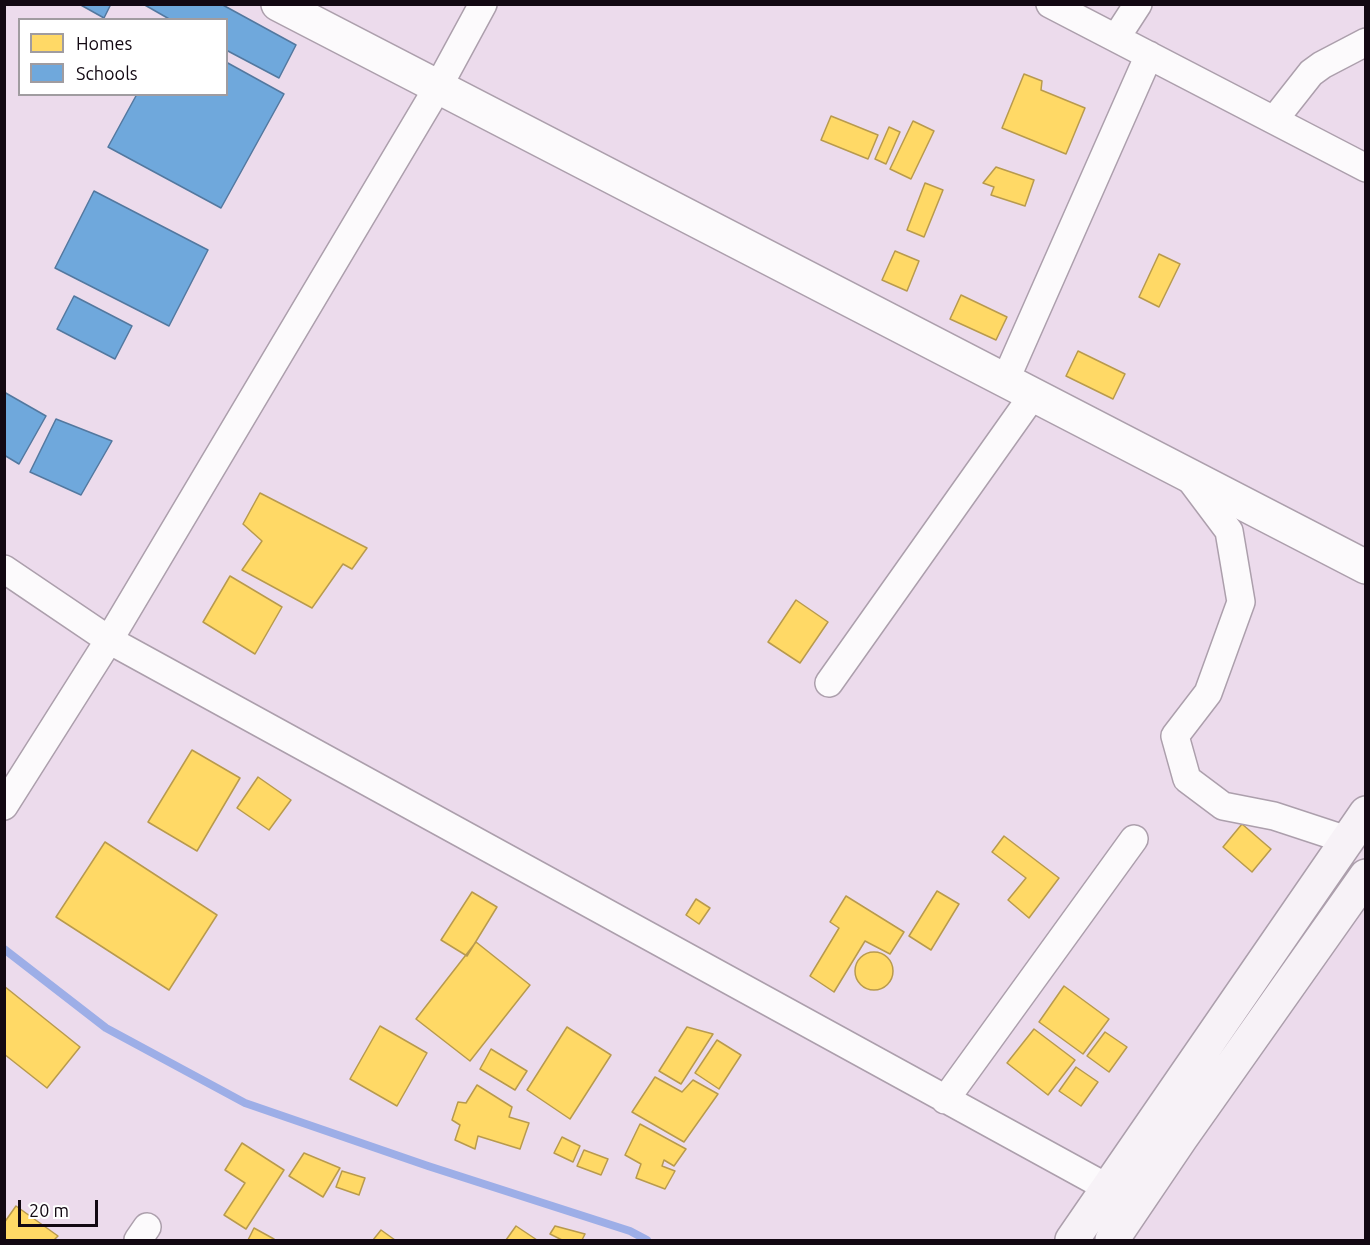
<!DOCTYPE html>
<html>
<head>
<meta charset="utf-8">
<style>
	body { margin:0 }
	#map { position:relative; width:1370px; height:1245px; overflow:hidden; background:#ecdbec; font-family:Ubuntu,sans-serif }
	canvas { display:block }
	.frame { position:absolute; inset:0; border:6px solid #120812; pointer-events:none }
	.legend { position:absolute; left:18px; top:18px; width:210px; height:78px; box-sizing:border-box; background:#fff; border:2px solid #a09ca0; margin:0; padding:8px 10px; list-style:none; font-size:18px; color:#120812 }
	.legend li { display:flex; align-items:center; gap:12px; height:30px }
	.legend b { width:30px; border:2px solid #a09ca0 }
	.scale { position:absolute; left:18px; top:1200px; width:80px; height:27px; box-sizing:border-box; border:3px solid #120812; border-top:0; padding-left:8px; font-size:18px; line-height:21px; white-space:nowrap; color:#120812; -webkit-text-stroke:4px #fff; paint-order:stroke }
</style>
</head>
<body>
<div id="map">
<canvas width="1370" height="1245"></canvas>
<div class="frame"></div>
<ul class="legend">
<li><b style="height:16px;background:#ffd966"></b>Homes</li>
<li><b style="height:16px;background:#6fa8dc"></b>Schools</li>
</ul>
<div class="scale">20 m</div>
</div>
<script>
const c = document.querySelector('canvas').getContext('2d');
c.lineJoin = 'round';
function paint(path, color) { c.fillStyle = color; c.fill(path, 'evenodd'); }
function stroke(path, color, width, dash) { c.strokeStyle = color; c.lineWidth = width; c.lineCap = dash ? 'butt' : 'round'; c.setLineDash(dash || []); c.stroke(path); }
const homes = new Path2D(`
	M 1024,74 L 1042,81 L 1041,90 L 1085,108 L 1066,154 L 1002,128 Z
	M 831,116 L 878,135 L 868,159 L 821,140 Z
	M 913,121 L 934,131 L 911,179 L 890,169 Z
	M 889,127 L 900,132 L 886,164 L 875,159 Z
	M 996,167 L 1034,180 L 1025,206 L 991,195 L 994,187 L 983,183 Z
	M 925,183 L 943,190 L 924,237 L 907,230 Z
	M 895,251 L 919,261 L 907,291 L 882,280 Z
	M 1159,254 L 1180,264 L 1159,307 L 1139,297 Z
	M 961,295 L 1007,317 L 996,340 L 950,319 Z
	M 1078,351 L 1125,374 L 1113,399 L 1066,376 Z
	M 260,493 L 367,548 L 352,569 L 343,564 L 312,608 L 242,570 L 262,541 L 243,524 Z
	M 230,576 L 282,607 L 255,654 L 203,622 Z
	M 796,600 L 828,622 L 800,663 L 768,642 Z
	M 192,750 L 240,778 L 197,851 L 148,822 Z
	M 258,777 L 291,800 L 269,830 L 237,808 Z
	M 1242,824 L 1271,849 L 1252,872 L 1223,847 Z
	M 1004,836 L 1059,878 L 1029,918 L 1008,900 L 1026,878 L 992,852 Z
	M 105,842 L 217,915 L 169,990 L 56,917 Z
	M 937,891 L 959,904 L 931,950 L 909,936 Z
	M 472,892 L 497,907 L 467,956 L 441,940 Z
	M 846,896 L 904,932 L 890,954 L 865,941 L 834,992 L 810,976 L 839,928 L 830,922 Z
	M 696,899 L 710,908 L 699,924 L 686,915 Z
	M 476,942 L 530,985 L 470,1061 L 416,1019 Z
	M855 971a19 19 0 1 1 38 0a19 19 0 1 1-38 0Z
	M 4,986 L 80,1047 L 47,1088 L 4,1054 Z
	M 1064,986 L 1109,1019 L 1083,1054 L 1039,1022 Z
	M 380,1026 L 427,1053 L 397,1106 L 350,1079 Z
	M 567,1027 L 611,1055 L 570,1119 L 527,1090 Z
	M 687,1027 L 713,1034 L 681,1084 L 659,1071 Z
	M 1034,1029 L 1075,1060 L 1048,1095 L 1007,1063 Z
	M 1105,1032 L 1127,1047 L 1109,1072 L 1087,1056 Z
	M 717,1040 L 741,1055 L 719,1089 L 695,1073 Z
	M 491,1049 L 527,1071 L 515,1090 L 480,1069 Z
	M 1076,1067 L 1098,1082 L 1081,1106 L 1059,1091 Z
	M 655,1077 L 682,1092 L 693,1080 L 718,1094 L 684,1142 L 632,1112 Z
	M 477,1085 L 512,1107 L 509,1117 L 529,1123 L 520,1149 L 478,1136 L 475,1149 L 455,1140 L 460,1125 L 452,1120 L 458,1102 L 466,1103 Z
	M 640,1124 L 686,1149 L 674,1166 L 664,1160 L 662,1166 L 675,1171 L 665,1189 L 636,1178 L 641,1164 L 625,1155 Z
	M 562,1137 L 580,1146 L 573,1162 L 554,1153 Z
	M 242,1143 L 284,1170 L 246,1229 L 224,1215 L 245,1183 L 225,1170 Z
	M 584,1150 L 608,1159 L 601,1175 L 577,1166 Z
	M 304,1153 L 340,1168 L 323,1197 L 289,1176 Z
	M 342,1171 L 365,1178 L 359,1195 L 336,1187 Z
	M 16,1206 L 58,1236 L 54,1240 L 4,1240 L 4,1223 Z
	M 516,1226 L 537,1240 L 506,1240 Z
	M 555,1226 L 585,1234 L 582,1240 L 562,1240 L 550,1234 Z
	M 254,1228 L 274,1239 L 273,1240 L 248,1240 Z
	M 381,1230 L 395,1240 L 373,1240 Z`);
paint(homes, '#ffd966');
stroke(homes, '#b89a4d', 1.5);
const schools = new Path2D(`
	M 79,4 L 111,4 L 104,18 Z
	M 143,4 L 221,4 L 296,45 L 279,78 L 226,50 L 226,20 L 171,20 Z
	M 226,62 L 284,94 L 221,208 L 108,147 L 137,94 L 226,94 Z
	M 94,191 L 208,250 L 169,326 L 55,268 Z
	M 74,296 L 132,326 L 115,359 L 57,329 Z
	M 4,392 L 46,416 L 19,464 L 4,455 Z
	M 56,419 L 112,441 L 81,495 L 30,472 Z`);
paint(schools, '#6fa8dc');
stroke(schools, '#53789f', 1.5);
stroke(new Path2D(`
	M 4,949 L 106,1028 L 245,1103 L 428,1166 L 630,1231 L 647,1240`), '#9daee7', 8);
const minor = new Path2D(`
	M 1050,4 L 1366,168
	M 1116,38 L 1138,4
	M 1274,120 L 1311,73 L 1322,65 L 1366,42
	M 1005,381 L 1149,55
	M 1187,475 L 1229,531 L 1241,602 L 1208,693 L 1175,736 L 1187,779 L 1223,806 L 1274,816 L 1347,840
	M 4,569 L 109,640 L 1108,1188
	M 829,683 L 1033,395
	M 4,806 L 109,640 L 438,87 L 483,4
	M 945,1100 L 1134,839
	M 138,1240 L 147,1227`);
const tertiary = new Path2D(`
	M 278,4 L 1366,567`);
const secondary = new Path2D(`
	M 1072,1240 L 1366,813
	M 1112,1240 L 1181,1138 L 1366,876`);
stroke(minor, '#ac9fac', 30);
stroke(tertiary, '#ac9fac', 36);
stroke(secondary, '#ac9fac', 36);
stroke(minor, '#fcfafc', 27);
stroke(tertiary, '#fcfafc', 33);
stroke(secondary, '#f7f2f7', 33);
</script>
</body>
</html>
